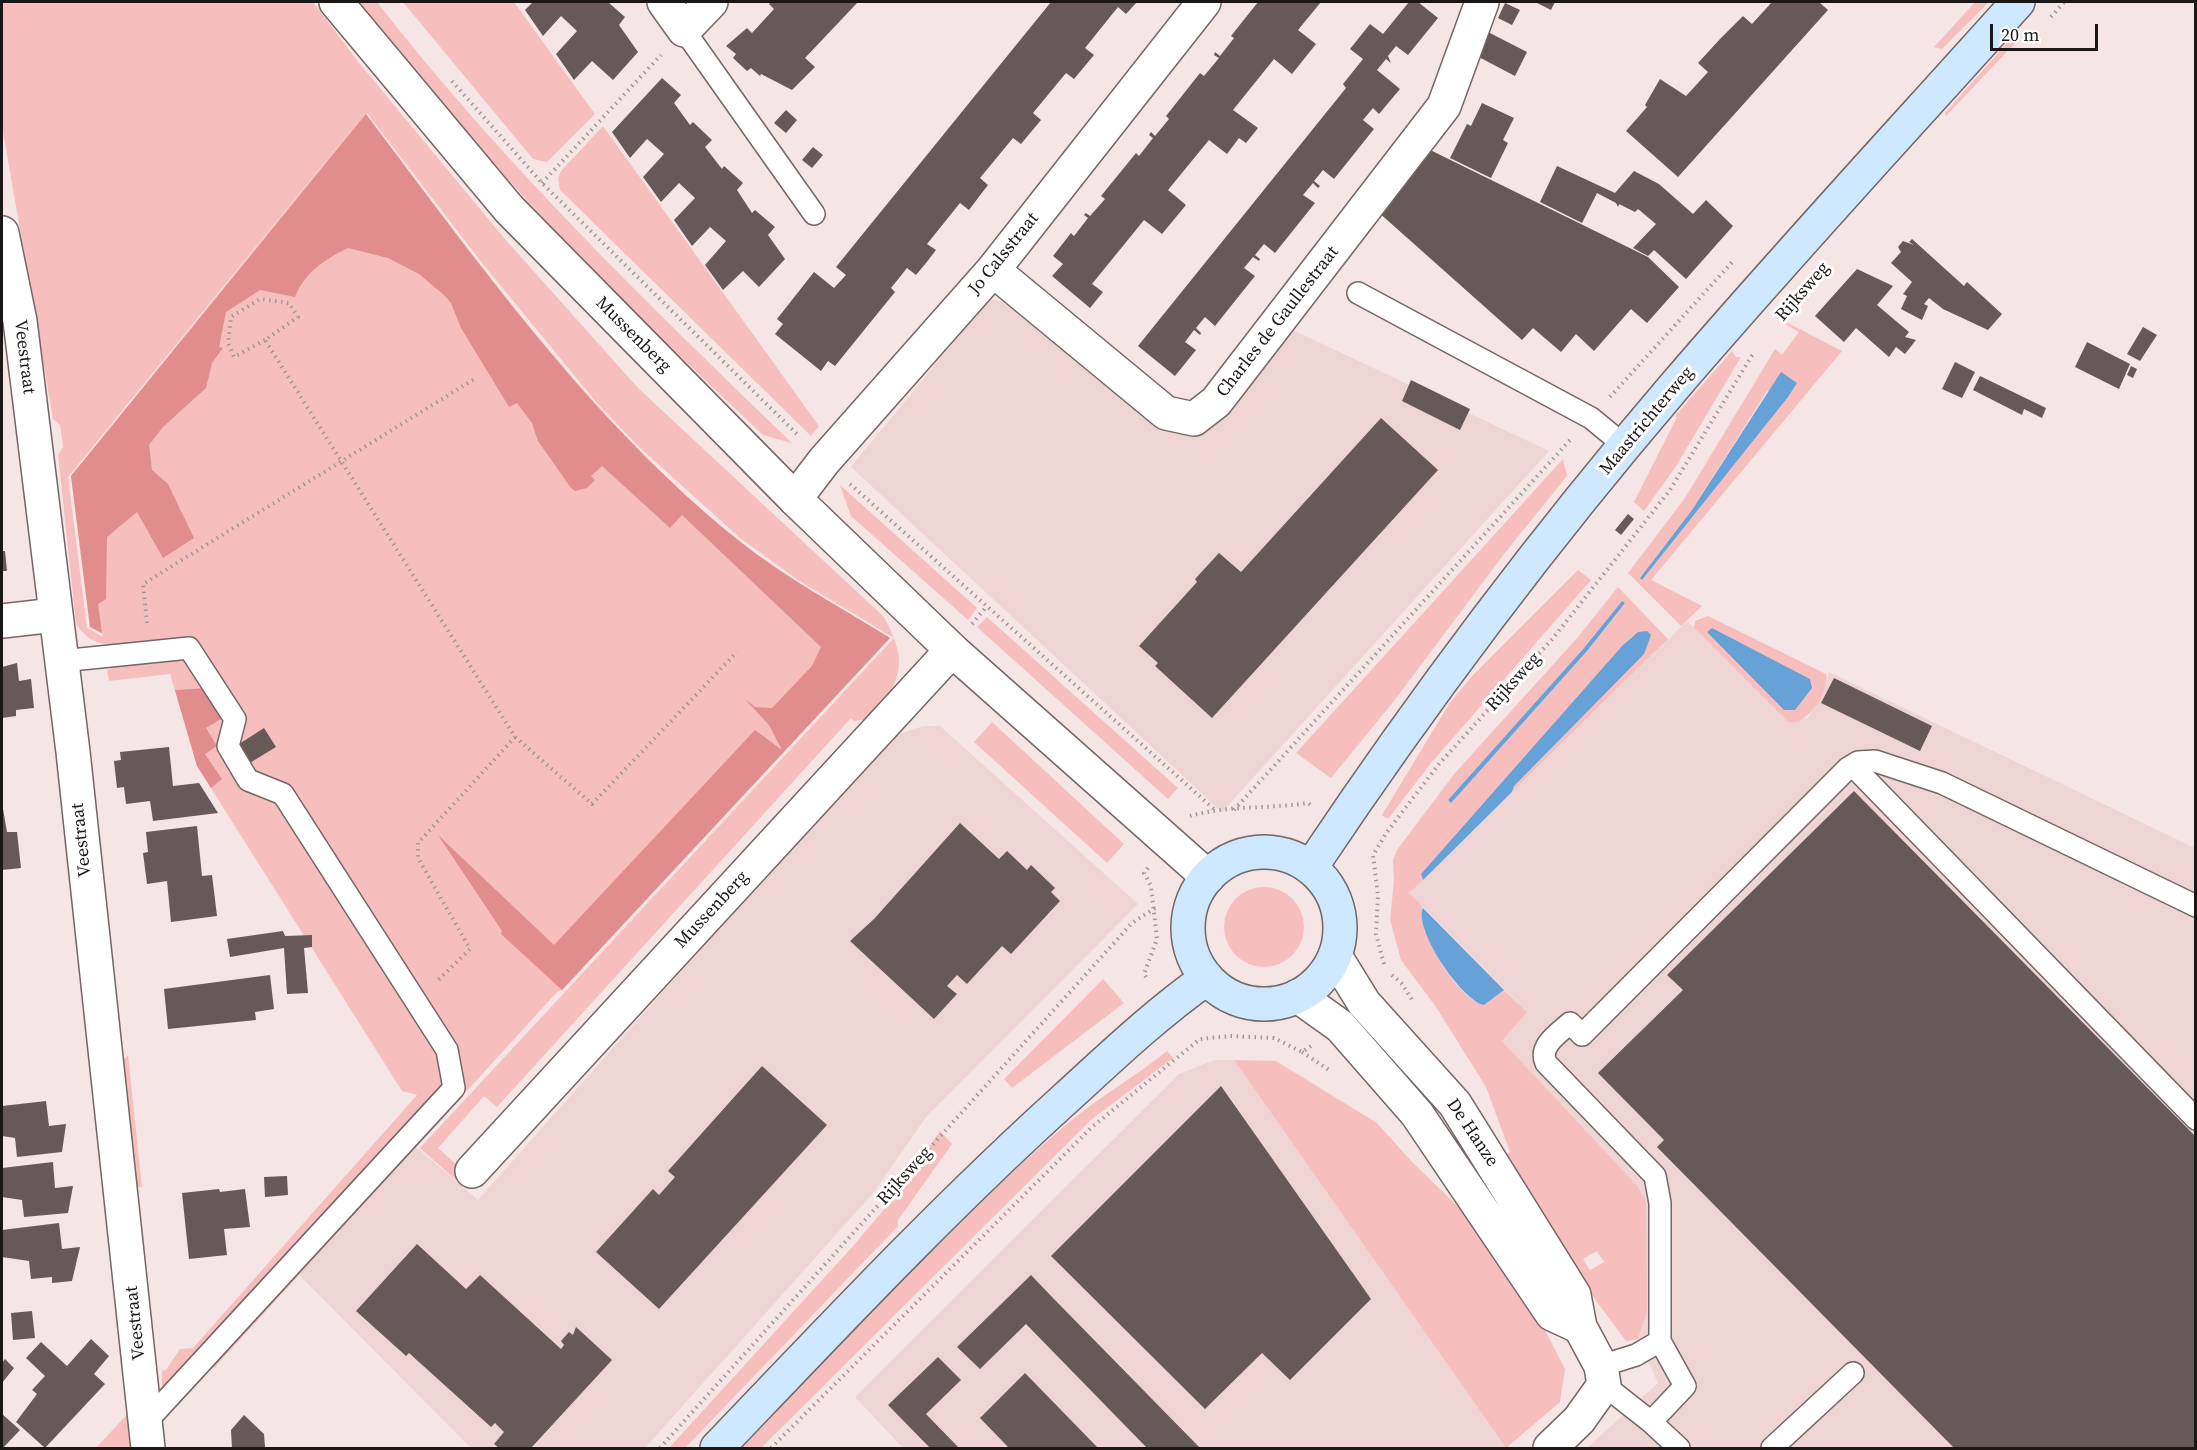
<!DOCTYPE html>
<html>
<head>
<meta charset="utf-8">
<style>
	body { margin:0 }
	#map { position:relative; width:2197px; height:1450px; overflow:hidden; background:#f5e5e4; font-family:"Source Serif 4",serif }
	canvas { display:block }
	.frame { position:absolute; inset:0; border:3px solid #1c1717; pointer-events:none }
	.scale { position:absolute; left:1990px; top:24px; width:108px; height:27px; box-sizing:border-box; border:3px solid #1c1717; border-top:0; padding-left:8px; font-size:18px; line-height:21px; white-space:nowrap; color:#1c1717; -webkit-text-stroke:4px #fff; paint-order:stroke }
</style>
</head>
<body>
<div id="map">
<canvas width="2197" height="1450"></canvas>
<div class="frame"></div>
<div class="scale">20 m</div>
</div>
<script>
const c = document.querySelector('canvas').getContext('2d');
c.lineJoin = 'round';
function paint(path, color) { c.fillStyle = color; c.fill(path, 'evenodd'); }
function stroke(path, color, width, dash) { c.strokeStyle = color; c.lineWidth = width; c.lineCap = dash ? 'butt' : 'round'; c.setLineDash(dash || []); c.stroke(path); }
function write(font, color, halo, rows, align = 'center') {
  c.font = font + ' "Source Serif 4",serif'; c.lineWidth = 6; c.setLineDash([]); c.textBaseline = 'middle'; c.strokeStyle = halo; c.fillStyle = color; for (const [text, x, y, turn = 0] of rows) {
    c.save(); c.translate(x, y); c.rotate((+turn || 0) * Math.PI / 180); c.textAlign = isNaN(turn) ? turn : align; if (halo) c.strokeText(text, 0, 0); c.fillText(text, 0, 0); c.restore();
  }
}
paint(new Path2D(`
	M 989,299 L 1008,302 L 1159,426 L 1179,434 L 1211,426 L 1293,330 L 1549,451 L 1222,812 L 851,467 Z
	M 1687,621 L 1788,722 L 1808,718 L 1827,683 L 1829,672 L 2195,848 L 2195,1448 L 1587,1448 L 1658,1383 L 1638,1339 L 1647,1313 L 1636,1184 L 1502,1041 L 1527,1012 L 1409,893 Z
	M 923,726 L 940,726 L 1138,904 L 926,1117 L 874,1192 L 645,1448 L 471,1448 L 296,1272 L 416,1147 L 478,1200 L 888,738 Z
	M 1214,1060 L 1234,1060 L 1506,1448 L 903,1448 L 855,1397 L 1179,1074 Z`), '#eed5d4');
paint(new Path2D(`
	M 2,2 L 313,2 L 360,64 L 504,238 L 638,388 L 884,617 C 909,663 902,682 869,719 L 854,721 L 851,718 L 497,1107 L 484,1096 L 438,1148 L 459,1167 L 459,1177 L 456,1180 L 420,1148 L 894,638 L 798,580 L 740,538 L 638,446 L 597,403 L 482,263 L 367,113 L 366,115 C 480,264 591,421 738,540 C 785,578 839,606 890,638 L 562,990 L 558,991 L 214,1368 L 209,1364 L 162,1415 L 162,1371 L 166,1370 L 180,1349 L 193,1348 L 417,1095 L 402,1091 L 197,766 L 170,674 L 109,681 L 107,670 L 114,667 L 111,645 C 93,642 86,639 76,623 L 58,455 L 63,447 L 60,425 L 53,419 L 2,126 ZM 364,114 L 71,476 L 90,627 L 102,633 L 103,637 L 87,628 L 68,477 Z
	M 357,2 L 377,2 C 501,162 647,303 792,443 L 763,435 L 627,306 L 532,206 L 449,114 Z
	M 403,2 L 514,2 L 595,114 L 547,162 L 533,159 Z
	M 1975,2 L 1989,2 L 1942,49 L 1934,47 Z
	M 2015,34 L 2021,37 L 1946,116 L 1945,113 Z
	M 603,126 L 819,426 L 811,436 L 560,190 L 558,178 L 561,171 Z
	M 1788,323 L 1842,351 L 1651,580 L 1702,606 L 1681,626 L 1628,573 L 1685,498 L 1775,349 L 1782,355 L 1799,332 L 1785,324 ZM 1796,383 L 1787,397 L 1643,579 L 1652,562 L 1692,510 L 1767,391 Z
	M 1732,351 L 1736,357 L 1741,357 L 1676,466 L 1644,511 L 1634,502 L 1677,417 L 1675,416 Z
	M 1563,459 L 1567,476 L 1504,554 L 1394,701 L 1331,778 L 1296,753 Z
	M 840,485 L 977,608 L 968,620 L 851,516 Z
	M 1578,570 L 1591,580 L 1431,763 L 1388,819 L 1382,815 L 1449,704 L 1473,675 Z
	M 1618,587 L 1668,639 L 1512,792 L 1514,786 L 1647,631 L 1630,638 L 1421,874 L 1423,880 L 1409,893 C 1413,897 1421,903 1422,907 C 1425,914 1422,926 1426,934 C 1437,958 1458,997 1484,1005 L 1504,990 L 1527,1012 L 1502,1041 L 1636,1184 L 1646,1201 L 1647,1313 L 1638,1339 L 1626,1341 L 1597,1302 L 1506,1164 L 1502,1157 L 1510,1152 L 1486,1087 L 1436,1007 L 1401,960 L 1390,919 L 1394,881 L 1393,860 L 1397,850 L 1455,773 L 1578,637 ZM 1622,601 L 1625,603 L 1587,651 L 1450,802 L 1448,800 L 1584,648 ZM 1597,1251 L 1604,1262 L 1590,1270 L 1583,1259 Z
	M 1708,616 L 1826,674 C 1831,688 1808,727 1788,722 L 1694,628 L 1695,621 Z
	M 987,617 L 1178,788 L 1168,799 L 977,627 Z
	M 992,722 L 1124,844 L 1107,863 L 974,742 Z
	M1224 927a40 40 0 1 1 80 0a40 40 0 1 1-80 0Z
	M 1103,979 L 1124,1003 L 1012,1088 L 1004,1079 Z
	M 1167,1051 L 1173,1058 L 1092,1119 L 761,1448 L 742,1448 C 849,1336 954,1219 1073,1119 C 1101,1096 1136,1076 1167,1051 Z
	M 128,1055 L 142,1187 L 135,1188 L 121,1063 Z
	M 1234,1060 L 1276,1061 L 1377,1123 L 1412,1162 L 1471,1219 L 1530,1301 L 1565,1369 L 1560,1402 L 1506,1448 Z
	M 940,1131 L 952,1144 L 898,1220 L 898,1226 L 685,1448 L 669,1448 L 854,1245 L 892,1200 Z
	M 132,1409 L 136,1448 L 96,1448 Z`), '#f6bfbe');
paint(new Path2D(`
	M 366,114 C 479,264 590,421 738,540 C 785,578 839,606 890,638 L 562,990 L 501,934 L 502,931 L 438,835 L 554,945 L 755,730 L 782,750 L 769,725 L 745,699 L 755,707 L 772,708 L 812,666 L 821,647 L 682,515 L 670,528 L 602,466 L 591,476 L 595,480 L 587,488 L 575,491 L 571,488 L 538,441 L 532,423 L 517,403 L 509,407 L 461,328 L 451,303 L 445,296 L 419,274 L 388,258 L 348,248 C 324,260 305,272 295,297 L 260,290 L 226,312 L 219,347 L 223,348 L 212,363 L 206,388 L 163,427 L 149,445 L 152,470 L 168,484 L 194,538 L 163,558 L 137,512 L 107,537 L 106,599 L 98,604 L 102,633 L 90,627 L 71,476 Z
	M 209,688 L 222,714 L 221,719 L 206,728 L 217,746 L 205,754 L 222,779 L 211,788 L 197,766 L 175,690 Z`), '#e18d8d');
paint(new Path2D(`
	M 1781,372 L 1797,383 L 1788,397 L 1642,580 L 1640,578 L 1692,510 Z
	M 1622,601 L 1625,603 L 1587,651 L 1451,803 L 1448,800 L 1584,648 Z
	M 1712,628 L 1810,679 L 1812,688 L 1795,710 L 1784,710 L 1707,632 Z
	M 1647,631 L 1651,635 L 1644,654 L 1514,786 L 1512,792 L 1423,880 L 1421,874 L 1623,645 L 1638,632 Z
	M 1423,908 L 1504,990 L 1484,1005 C 1462,1001 1413,929 1423,908 Z`), '#66a1d8');
paint(new Path2D(`
	M 533,2 L 608,2 L 625,17 L 619,25 L 638,52 L 613,80 L 592,61 L 574,80 L 556,54 L 577,31 L 561,16 L 543,36 L 525,10 Z
	M 771,2 L 858,2 L 805,58 L 815,67 L 792,90 L 761,74 L 760,76 L 751,68 L 747,71 L 733,58 L 736,54 L 726,46 L 747,28 L 752,33 L 774,9 L 769,4 Z
	M 1051,2 L 1137,2 L 1126,14 L 1118,7 L 1085,48 L 1094,55 L 1074,79 L 1066,73 L 1033,113 L 1041,120 L 1021,144 L 1013,138 L 980,178 L 988,185 L 978,198 L 969,210 L 960,203 L 927,244 L 936,250 L 926,263 L 916,275 L 907,268 L 891,288 L 895,292 L 835,366 L 828,361 L 821,371 L 775,334 L 783,324 L 777,319 L 814,272 L 834,288 L 846,275 L 836,267 Z
	M 1258,2 L 1321,2 L 1298,30 L 1316,44 L 1292,74 L 1274,59 L 1233,110 L 1258,128 L 1246,143 L 1239,138 L 1227,154 L 1209,140 L 1168,190 L 1186,205 L 1162,234 L 1144,220 L 1092,284 L 1103,292 L 1090,308 L 1052,276 L 1063,264 L 1053,256 L 1071,233 L 1074,236 L 1088,218 L 1084,215 L 1086,213 L 1090,216 L 1105,199 L 1101,196 L 1136,153 L 1139,156 L 1153,138 L 1149,135 L 1151,132 L 1155,136 L 1169,119 L 1166,116 L 1200,73 L 1204,76 L 1219,58 L 1214,55 L 1215,52 L 1220,56 L 1234,38 L 1231,36 Z
	M 1409,2 L 1418,2 L 1438,18 L 1408,55 L 1396,46 L 1388,56 L 1391,63 L 1386,59 L 1377,70 L 1400,89 L 1379,114 L 1373,108 L 1363,120 L 1374,129 L 1334,179 L 1323,170 L 1314,181 L 1320,186 L 1318,188 L 1313,183 L 1303,195 L 1315,203 L 1275,253 L 1264,244 L 1255,255 L 1260,259 L 1259,261 L 1253,257 L 1244,268 L 1255,276 L 1215,326 L 1205,317 L 1196,328 L 1201,333 L 1200,335 L 1194,330 L 1185,342 L 1196,350 L 1175,376 L 1138,346 L 1346,88 L 1343,84 L 1363,59 L 1350,49 L 1370,24 L 1383,34 Z
	M 1535,2 L 1555,2 L 1551,10 Z
	M 1772,2 L 1819,2 L 1828,10 L 1678,177 L 1626,131 L 1647,107 L 1645,105 L 1660,79 L 1686,96 L 1708,72 L 1698,63 L 1720,39 L 1743,16 L 1752,24 Z
	M 1505,3 L 1520,10 L 1512,25 L 1498,18 Z
	M 1486,31 L 1527,52 L 1515,76 L 1473,54 Z
	M 662,78 L 681,95 L 674,103 L 690,125 L 693,122 L 712,140 L 705,147 L 722,169 L 724,166 L 743,183 L 737,190 L 752,213 L 755,210 L 775,227 L 768,235 L 785,259 L 759,287 L 743,271 L 723,290 L 705,265 L 726,241 L 710,227 L 692,246 L 674,220 L 695,198 L 679,183 L 661,202 L 643,177 L 664,154 L 647,139 L 630,158 L 612,132 Z
	M 1482,103 L 1514,118 L 1503,140 L 1508,143 L 1491,178 L 1450,158 L 1467,124 L 1471,126 Z
	M 786,110 L 797,120 L 786,133 L 774,123 Z
	M 1422,146 L 1648,257 L 1679,287 L 1647,323 L 1631,309 L 1594,351 L 1576,334 L 1561,352 L 1533,328 L 1522,340 L 1377,211 Z
	M 813,147 L 823,155 L 812,168 L 802,160 Z
	M 1557,166 L 1615,193 L 1634,171 L 1659,184 L 1693,214 L 1706,200 L 1733,226 L 1686,279 L 1654,250 L 1648,256 L 1633,248 L 1656,224 L 1638,209 L 1635,212 L 1619,204 L 1618,207 L 1616,203 L 1597,193 L 1582,223 L 1540,202 Z
	M 1912,239 L 1964,286 L 1967,282 L 2002,314 L 1988,330 L 1943,309 L 1929,298 L 1924,304 L 1928,306 L 1922,320 L 1901,309 L 1907,296 L 1903,294 L 1912,282 L 1891,263 L 1901,252 L 1898,247 L 1903,241 L 1914,245 L 1909,242 Z
	M 1857,269 L 1893,286 L 1877,305 L 1909,332 L 1905,337 L 1916,340 L 1905,354 L 1896,347 L 1889,357 L 1856,328 L 1844,342 L 1815,316 Z
	M 2143,327 L 2157,335 L 2140,361 L 2127,354 Z
	M 2087,342 L 2130,364 L 2119,389 L 2075,367 Z
	M 1955,362 L 1975,372 L 1962,398 L 1942,389 Z
	M 2131,366 L 2137,369 L 2133,378 L 2127,375 Z
	M 1980,376 L 2046,408 L 2042,418 L 2024,409 L 2022,415 L 1973,390 Z
	M 1411,380 L 1470,409 L 1460,430 L 1402,401 Z
	M 1381,418 L 1438,470 L 1212,718 L 1155,666 L 1158,663 L 1139,646 L 1197,582 L 1195,579 L 1219,553 L 1241,572 Z
	M 1628,514 L 1634,519 L 1621,535 L 1615,530 Z
	M 2,551 L 5,551 L 7,571 L 2,571 Z
	M 17,663 L 19,681 L 31,679 L 34,708 L 16,710 L 16,716 L 2,718 L 2,667 Z
	M 1834,678 L 1932,726 L 1920,751 L 1821,703 Z
	M 264,728 L 276,747 L 248,764 L 236,746 Z
	M 169,747 L 173,786 L 199,783 L 218,813 L 153,821 L 150,801 L 126,804 L 124,787 L 117,788 L 114,761 L 121,760 L 120,752 Z
	M 1854,791 L 2196,1137 L 2196,1448 L 1954,1448 L 1657,1147 L 1664,1140 L 1598,1073 L 1683,990 L 1667,975 Z
	M 2,803 L 7,832 L 17,832 L 21,868 L 2,870 Z
	M 960,823 L 999,859 L 1007,851 L 1027,870 L 1031,865 L 1055,888 L 1051,892 L 1060,901 L 1011,954 L 1002,946 L 967,984 L 957,975 L 947,986 L 957,994 L 934,1019 L 850,941 L 874,919 Z
	M 197,826 L 202,876 L 212,875 L 217,916 L 171,922 L 167,881 L 147,884 L 143,853 L 148,852 L 146,832 Z
	M 283,931 L 285,936 L 312,935 L 312,947 L 304,948 L 308,993 L 287,994 L 284,948 L 230,957 L 227,939 Z
	M 270,975 L 274,1009 L 255,1012 L 256,1020 L 168,1029 L 164,989 Z
	M 762,1066 L 827,1125 L 659,1309 L 596,1252 L 653,1189 L 659,1195 L 675,1177 L 668,1171 Z
	M 1221,1086 L 1371,1299 L 1290,1380 L 1262,1353 L 1205,1409 L 1051,1256 Z
	M 46,1101 L 49,1126 L 66,1124 L 62,1152 L 17,1157 L 15,1138 L 2,1136 L 2,1106 Z
	M 53,1162 L 55,1188 L 73,1186 L 68,1213 L 24,1217 L 22,1200 L 2,1197 L 2,1168 Z
	M 287,1176 L 288,1195 L 265,1197 L 264,1177 Z
	M 219,1189 L 220,1192 L 245,1189 L 250,1227 L 224,1229 L 227,1255 L 189,1259 L 182,1193 Z
	M 59,1223 L 62,1249 L 80,1247 L 72,1281 L 52,1283 L 52,1277 L 31,1279 L 29,1261 L 2,1257 L 2,1230 Z
	M 417,1244 L 466,1289 L 480,1275 L 561,1349 L 564,1345 L 561,1341 L 569,1332 L 573,1335 L 576,1327 L 612,1360 L 531,1448 L 499,1448 L 494,1444 L 504,1432 L 495,1423 L 491,1427 L 409,1353 L 406,1356 L 356,1311 Z
	M 1031,1275 L 1054,1299 L 1200,1448 L 1147,1448 L 1026,1324 L 980,1369 L 957,1347 Z
	M 32,1311 L 35,1338 L 13,1340 L 11,1313 Z
	M 91,1339 L 109,1356 L 94,1374 L 105,1384 L 45,1448 L 16,1422 L 37,1394 L 32,1390 L 45,1376 L 26,1358 L 41,1342 L 67,1366 Z
	M 938,1357 L 961,1380 L 926,1414 L 959,1448 L 930,1448 L 888,1405 Z
	M 5,1359 L 14,1368 L 2,1383 L 2,1363 Z
	M 1025,1373 L 1098,1448 L 1009,1448 L 980,1418 Z
	M 2,1414 L 20,1430 L 3,1448 L 2,1448 Z
	M 244,1415 L 264,1434 L 265,1447 L 232,1448 L 231,1430 Z`), '#665958');
const service = new Path2D(`
	M 684,30 L 814,214
	M 1358,293 L 1591,418 L 1625,446
	M 61,661 L 189,648 L 235,719 L 228,746 L 248,780 L 283,794 L 447,1050 L 454,1088 L 147,1421
	M 1853,766 L 2196,1119
	M 1601,1366 L 1636,1355 L 1660,1341 L 1660,1203 L 1655,1176 L 1546,1063 C 1538,1046 1559,1033 1570,1023 L 1582,1035 L 1848,768 L 1858,762 L 1875,761 L 1942,783 L 2196,906
	M 1604,1385 L 1651,1422 L 1679,1448
	M 1651,1422 L 1685,1386 L 1660,1341
	M 1772,1448 L 1853,1373`);
const minor = new Path2D(`
	M 664,2 L 684,30 L 711,2
	M 2,233 L 20,321 L 73,752 L 148,1448
	M 993,270 L 1166,413 L 1194,419 L 1216,402 L 1444,106 L 1482,2
	M 795,499 L 824,461 L 993,270 L 1204,2
	M 2,621 L 55,615
	M 1335,956 L 1364,1003 L 1455,1104 L 1574,1295 L 1580,1327 L 1601,1366 L 1604,1385 L 1579,1420 L 1550,1448
	M 1298,996 L 1340,1026 L 1417,1114 L 1552,1314 L 1580,1327
	M 472,1171 L 952,650`);
const tertiary = new Path2D(`
	M 336,2 L 509,209 L 795,499 L 952,650 L 1208,877`);
const secondary = new Path2D(`
	M1188 928a76 76 0 1 1 152 0a76 76 0 1 1-152 0Z
	M 1311,867 C 1422,701 1543,540 1673,388 C 1785,257 1903,130 2018,2
	M 717,1448 C 831,1329 943,1209 1066,1098 C 1112,1056 1156,1014 1207,978`);
stroke(service, '#746666', 24);
stroke(minor, '#746666', 36);
stroke(tertiary, '#746666', 36);
stroke(secondary, '#746666', 36);
stroke(new Path2D(`
	M 2051,17 L 2064,2
	M 452,81 L 542,183 L 799,436
	M 542,183 L 661,55
	M 265,340 L 234,357 L 228,343 L 231,317 L 260,299 L 289,303 L 298,317 L 265,340 L 515,737 L 418,843 L 418,858 L 470,949 L 436,982
	M 1610,397 L 1734,260
	M 850,484 L 1214,809
	M 147,623 L 143,584 L 476,378
	M 972,624 L 987,606
	M 515,737 L 592,804 L 737,652
	M 1234,810 L 1570,440
	M 1190,816 C 1228,805 1269,809 1308,803 L 1312,806
	M 1148,868 L 1144,873 L 1151,886 L 1157,939 L 1144,974 L 1148,980
	M 1384,964 L 1376,934 L 1378,896 L 1373,855 L 1387,832 L 1439,764 L 1554,637 L 1670,490 L 1754,352
	M 1392,975 L 1402,984 L 1414,1003
	M 1302,1052 L 1329,1070
	M 660,1448 L 1132,923 L 1155,908
	M 771,1448 L 1092,1127 L 1200,1039 L 1230,1036 L 1274,1038 L 1302,1052 L 1311,1046`), '#a39797', 4, [1.5, 4.5]);
stroke(service, '#fff', 21);
stroke(minor, '#fff', 33);
stroke(tertiary, '#fff', 33);
stroke(secondary, '#cee8ff', 33);
write('18px', '#1c1717', '#fff', [
	["Jo Calsstraat",1004,254,-51],
	["Rijksweg",1803,292,-49],
	["Charles de Gaullestraat",1278,322,-52],
	["Mussenberg",633,335,45],
	["Veestraat",24,357,83],
	["Maastrichterweg",1647,421,-50],
	["Rijksweg",1514,682,-48],
	["Veestraat",82,840,-96],
	["Mussenberg",712,910,-47],
	["De Hanze",1472,1133,56],
	["Rijksweg",905,1176,-48],
	["Veestraat",136,1323,-96]
]);
</script>
</body>
</html>
